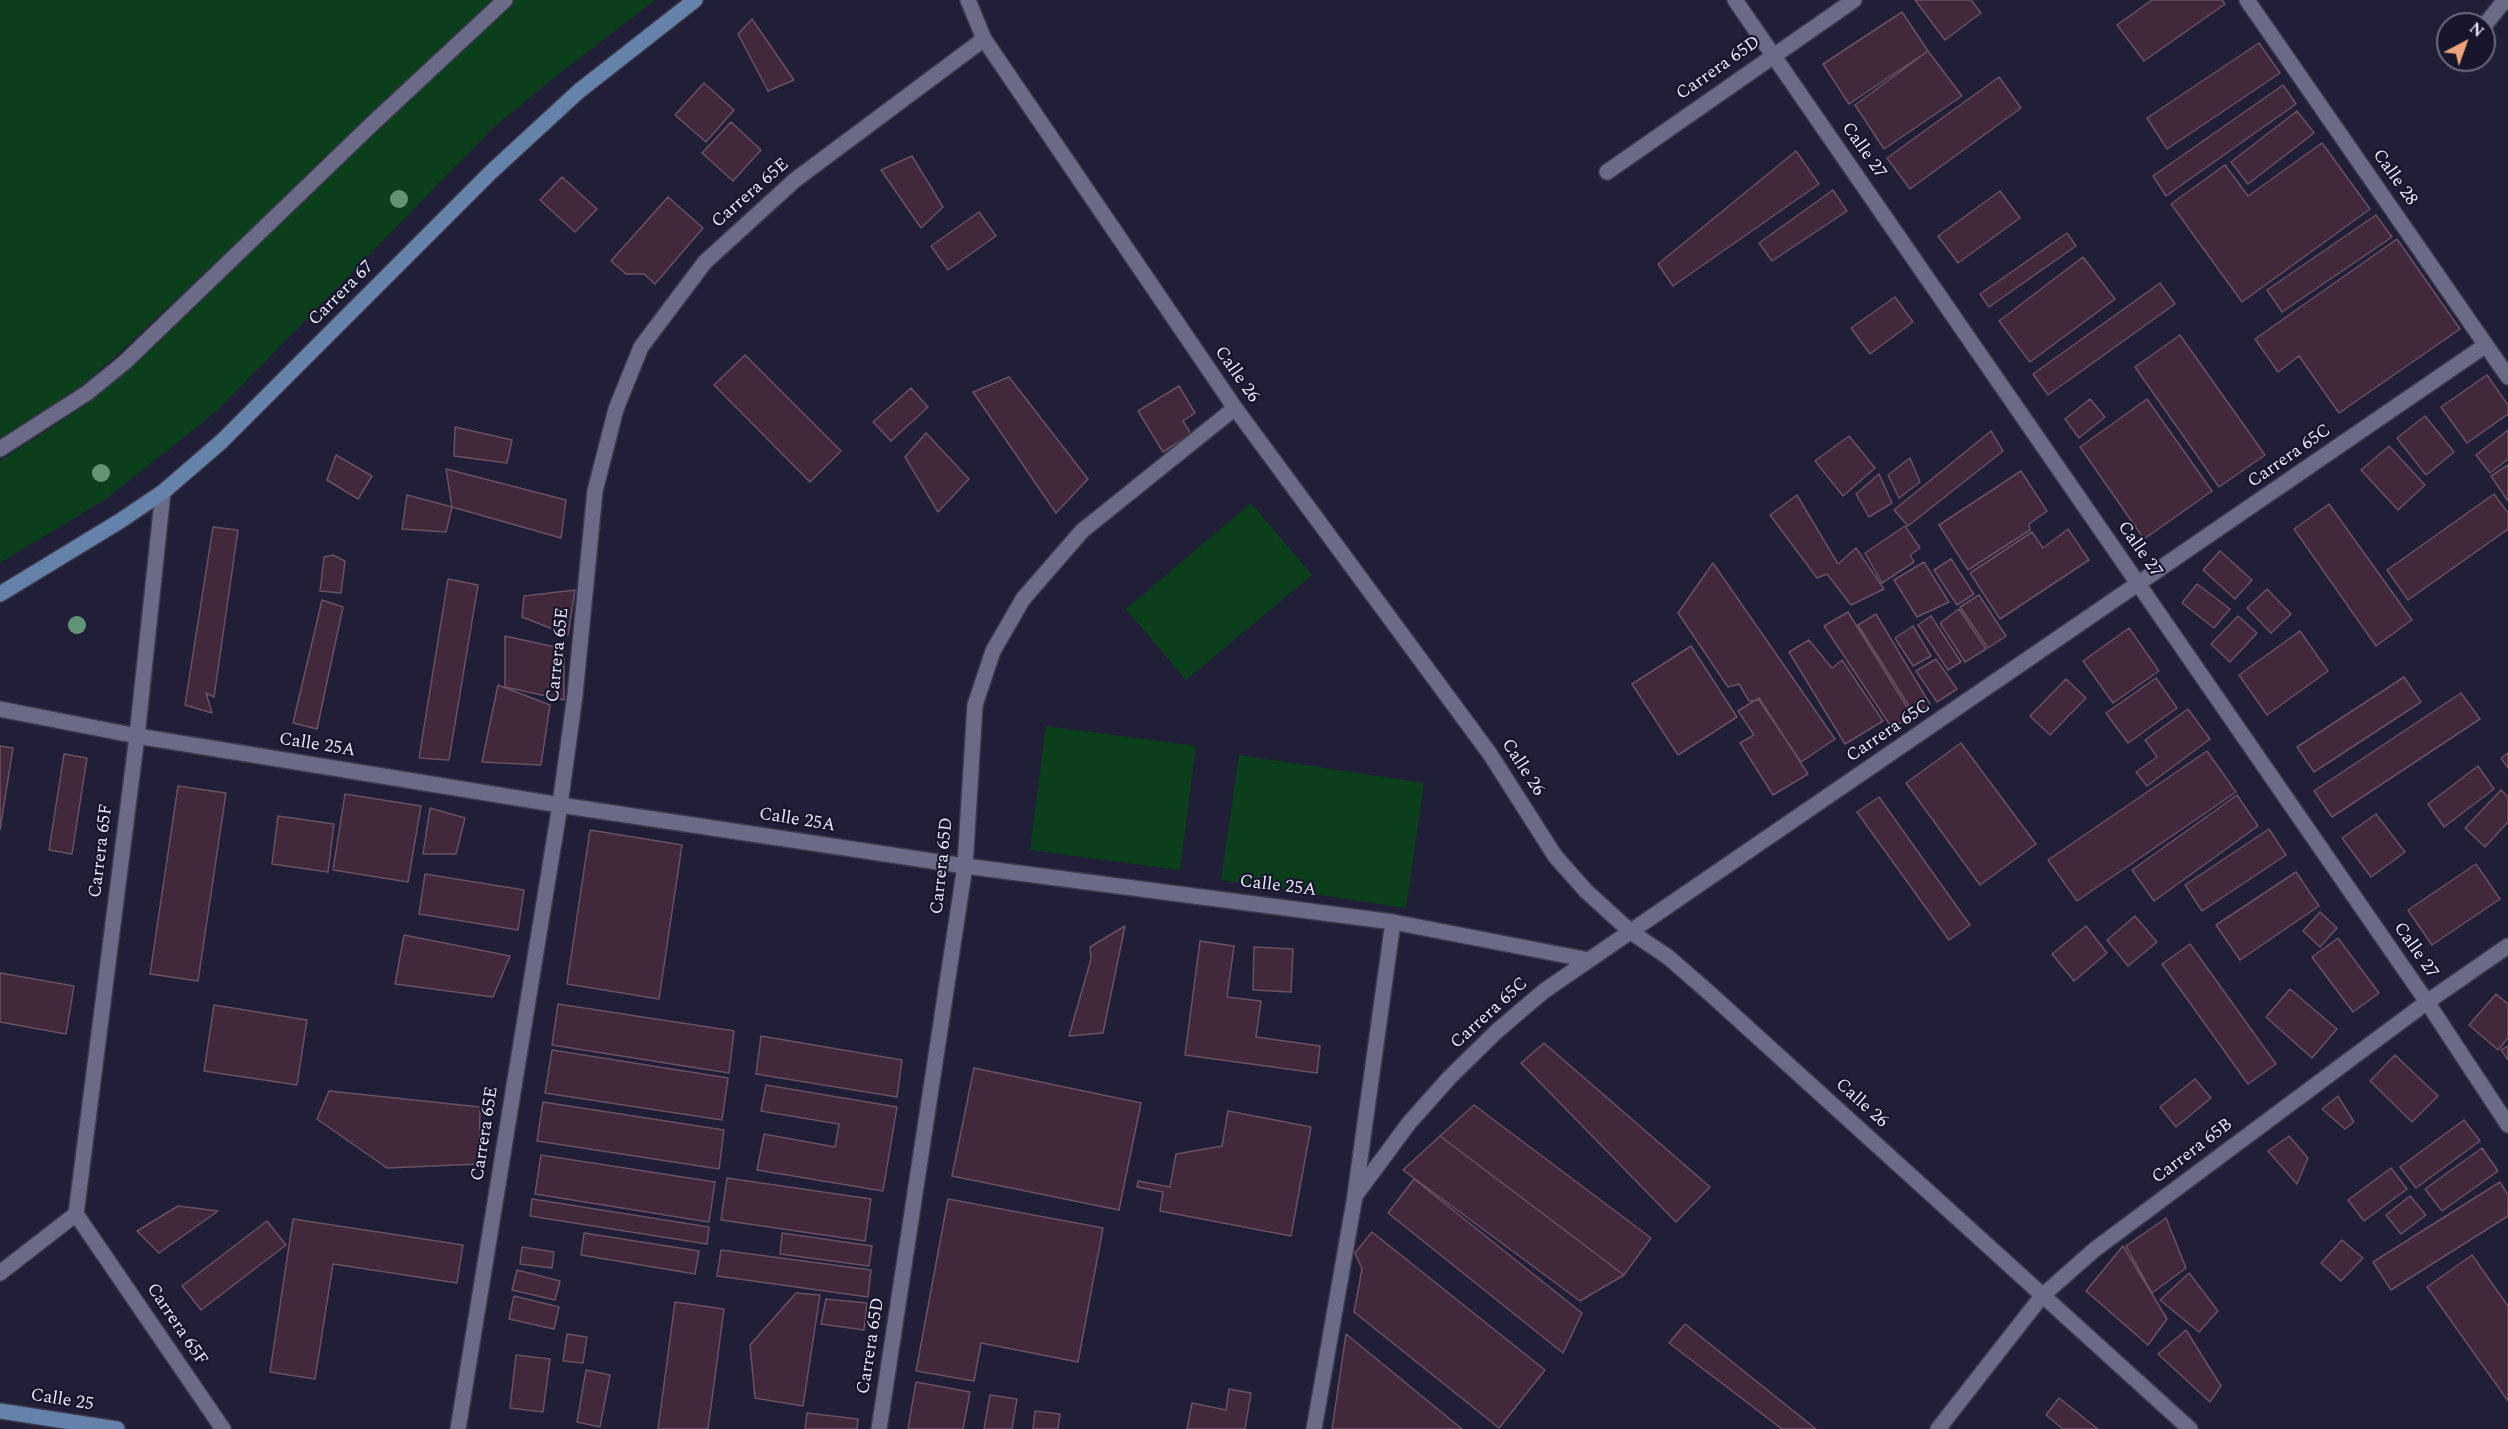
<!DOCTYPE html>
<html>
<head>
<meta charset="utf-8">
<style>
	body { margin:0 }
	#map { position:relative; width:2508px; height:1429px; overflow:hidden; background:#201f37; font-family:Spectral,serif }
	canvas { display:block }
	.north { position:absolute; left:2436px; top:12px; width:60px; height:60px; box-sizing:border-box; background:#17162d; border:2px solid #6b6a7f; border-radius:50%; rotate:41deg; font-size:16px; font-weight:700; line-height:24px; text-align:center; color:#e9e9fa }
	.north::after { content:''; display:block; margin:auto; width:21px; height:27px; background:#efa378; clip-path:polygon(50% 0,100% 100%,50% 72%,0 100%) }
</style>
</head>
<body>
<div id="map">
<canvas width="2508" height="1429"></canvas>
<div class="north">N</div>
</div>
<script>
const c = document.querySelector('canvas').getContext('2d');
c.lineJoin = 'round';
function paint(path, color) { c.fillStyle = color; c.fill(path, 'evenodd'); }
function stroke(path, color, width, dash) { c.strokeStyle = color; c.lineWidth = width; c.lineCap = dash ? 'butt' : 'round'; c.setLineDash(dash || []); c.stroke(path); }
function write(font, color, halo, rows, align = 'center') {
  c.font = font + ' Spectral,serif'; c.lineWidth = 4.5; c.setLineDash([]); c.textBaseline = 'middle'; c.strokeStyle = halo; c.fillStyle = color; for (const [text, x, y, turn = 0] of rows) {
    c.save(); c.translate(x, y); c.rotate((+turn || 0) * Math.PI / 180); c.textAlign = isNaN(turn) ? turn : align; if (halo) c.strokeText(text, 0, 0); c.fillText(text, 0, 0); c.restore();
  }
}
paint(new Path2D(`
	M 0,0 L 494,0 L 118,354 L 80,387 L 0,438 Z
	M 510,0 L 655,0 L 550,81 L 494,127 L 217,411 L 106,499 L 0,563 L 0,461 L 87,404 L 117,379 Z
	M 1251,503 L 1312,575 L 1186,680 L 1126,609 Z
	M 1046,726 L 1196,746 L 1180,870 L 1030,850 Z
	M 1239,755 L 1424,783 L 1406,908 L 1221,880 Z`), '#0b3e1a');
const building = new Path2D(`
	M 1915,0 L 1971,0 L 1981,13 L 1945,40 Z
	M 2152,0 L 2222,0 L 2225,4 L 2144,61 L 2117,25 Z
	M 1902,12 L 1928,51 L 1849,104 L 1823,64 Z
	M 752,19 L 794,80 L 768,91 L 738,34 Z
	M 2259,43 L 2280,73 L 2167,149 L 2147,118 Z
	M 1928,51 L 1962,96 L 1884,149 L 1855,105 Z
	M 1999,77 L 2021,108 L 1910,189 L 1887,158 Z
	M 704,83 L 734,110 L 706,142 L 675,115 Z
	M 2283,85 L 2296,104 L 2166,196 L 2153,176 Z
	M 2297,111 L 2314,133 L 2248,184 L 2231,162 Z
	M 731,122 L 761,150 L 733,181 L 702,153 Z
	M 2322,143 L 2370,209 L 2242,302 L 2171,204 L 2225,165 L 2248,196 Z
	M 1796,151 L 1819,184 L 1673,286 L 1658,264 Z
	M 912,156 L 943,207 L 921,228 L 881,170 Z
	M 562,177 L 597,209 L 575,232 L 540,200 Z
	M 1833,190 L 1847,211 L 1772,261 L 1759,243 Z
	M 2000,191 L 2020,218 L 1958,263 L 1938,236 Z
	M 668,197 L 703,228 L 655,284 L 644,274 L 626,274 L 611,261 Z
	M 979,212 L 996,236 L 948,270 L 931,246 Z
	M 2376,215 L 2392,237 L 2282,312 L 2267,290 Z
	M 2067,233 L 2076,246 L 1989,307 L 1980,294 Z
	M 2397,239 L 2460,329 L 2339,413 L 2299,356 L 2278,372 L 2255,339 Z
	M 2083,257 L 2115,299 L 2030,362 L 1999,321 Z
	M 2160,283 L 2175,304 L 2048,395 L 2033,374 Z
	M 1895,297 L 1913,322 L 1870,354 L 1851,328 Z
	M 2180,335 L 2265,455 L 2219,487 L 2135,367 Z
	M 745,355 L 841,451 L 810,482 L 714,385 Z
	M 2487,375 L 2508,405 L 2508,414 L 2467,443 L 2441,407 Z
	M 1009,377 L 1088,479 L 1056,513 L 973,392 Z
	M 1179,386 L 1195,413 L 1183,421 L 1191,434 L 1163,452 L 1138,411 Z
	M 911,388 L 928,407 L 891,441 L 873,422 Z
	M 2090,399 L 2105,417 L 2079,438 L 2065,419 Z
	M 2147,399 L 2212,491 L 2144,539 L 2080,447 Z
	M 2425,416 L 2454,452 L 2426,475 L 2397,438 Z
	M 455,427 L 512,440 L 507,463 L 454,456 Z
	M 2508,430 L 2508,459 L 2490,473 L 2476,455 Z
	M 1991,431 L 2003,451 L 1908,526 L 1894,510 Z
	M 926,433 L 969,479 L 938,512 L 905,457 Z
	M 1849,436 L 1875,468 L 1843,496 L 1815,461 Z
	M 2389,446 L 2425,485 L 2398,510 L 2361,470 Z
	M 336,455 L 372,476 L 358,499 L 327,480 Z
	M 1910,458 L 1920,482 L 1899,498 L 1888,475 Z
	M 2508,465 L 2508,501 L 2491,476 Z
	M 446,469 L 566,500 L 561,538 L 452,507 Z
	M 2021,471 L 2047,511 L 2029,524 L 2030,530 L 1968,570 L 1939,525 Z
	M 1879,474 L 1892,503 L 1869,517 L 1856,494 Z
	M 2494,494 L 2508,513 L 2508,529 L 2408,600 L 2387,570 Z
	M 407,495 L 452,507 L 446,532 L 402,529 Z
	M 1797,495 L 1838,564 L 1856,548 L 1884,589 L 1851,605 L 1827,574 L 1817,578 L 1770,515 Z
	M 2329,504 L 2412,620 L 2376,646 L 2294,529 Z
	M 1905,526 L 1920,548 L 1910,555 L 1914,562 L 1882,583 L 1865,553 Z
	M 213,527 L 238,530 L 214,697 L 206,693 L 212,713 L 185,705 Z
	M 2068,529 L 2089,560 L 2000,619 L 1970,573 L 2032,532 L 2043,548 Z
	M 2220,551 L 2252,580 L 2235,599 L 2203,570 Z
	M 333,555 L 345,561 L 341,593 L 320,591 L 324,557 Z
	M 1951,559 L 1974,594 L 1957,605 L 1934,570 Z
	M 1924,562 L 1949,602 L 1917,617 L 1894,580 Z
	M 1713,563 L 1835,739 L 1801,762 L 1759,700 L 1749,701 L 1739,684 L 1728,687 L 1678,613 Z
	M 448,579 L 478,585 L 449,760 L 419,758 Z
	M 2197,584 L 2230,609 L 2214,628 L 2182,603 Z
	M 2267,589 L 2291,614 L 2271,633 L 2247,608 Z
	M 575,590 L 568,635 L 522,617 L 524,596 Z
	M 1979,595 L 2006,636 L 1988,648 L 1960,607 Z
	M 322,600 L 343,607 L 317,729 L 293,723 Z
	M 1959,609 L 1986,649 L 1965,662 L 1940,623 Z
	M 1848,612 L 1912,715 L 1892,728 L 1824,626 Z
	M 1876,614 L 1930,704 L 1914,714 L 1858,625 Z
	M 1931,616 L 1961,662 L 1948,670 L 1918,625 Z
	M 2238,616 L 2257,633 L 2230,662 L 2211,644 Z
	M 1913,626 L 1931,656 L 1913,666 L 1895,638 Z
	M 2129,628 L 2159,671 L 2113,703 L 2083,661 Z
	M 2300,631 L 2328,671 L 2267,715 L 2239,675 Z
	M 505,636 L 564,649 L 564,700 L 505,687 Z
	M 1809,640 L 1832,668 L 1842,660 L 1883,721 L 1845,744 L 1789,652 Z
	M 1691,646 L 1737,717 L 1678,755 L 1632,684 Z
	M 1936,659 L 1957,689 L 1937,702 L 1916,671 Z
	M 2404,677 L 2421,702 L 2314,772 L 2297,747 Z
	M 2156,678 L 2177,708 L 2128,743 L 2106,713 Z
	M 2066,679 L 2086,698 L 2050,735 L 2030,716 Z
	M 498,685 L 550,705 L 541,765 L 482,762 Z
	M 2461,693 L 2480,719 L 2332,817 L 2314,791 Z
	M 1759,698 L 1808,774 L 1773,795 L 1740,743 L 1754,735 L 1738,711 Z
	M 2188,709 L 2210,739 L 2147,786 L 2136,772 L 2157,757 L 2145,740 Z
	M 1961,743 L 2036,844 L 1980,885 L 1906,783 Z
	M 0,746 L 13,748 L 0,830 Z
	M 2207,751 L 2236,792 L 2077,901 L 2048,860 Z
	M 2508,753 L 2508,768 L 2501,758 Z
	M 64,754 L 87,758 L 72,854 L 49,850 Z
	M 2478,766 L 2494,789 L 2444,827 L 2428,804 Z
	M 178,786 L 226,793 L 198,981 L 150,974 Z
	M 2501,790 L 2508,797 L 2508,822 L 2485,847 L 2465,828 Z
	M 345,794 L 421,806 L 408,882 L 333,870 Z
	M 2237,795 L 2258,826 L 2154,901 L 2132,870 Z
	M 1879,797 L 1970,925 L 1949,940 L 1857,812 Z
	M 430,808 L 465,818 L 456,854 L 423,854 Z
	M 2376,814 L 2405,852 L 2371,877 L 2342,838 Z
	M 278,816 L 334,824 L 328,872 L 272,864 Z
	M 2269,829 L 2286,855 L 2202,911 L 2185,885 Z
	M 590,830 L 682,845 L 659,999 L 567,984 Z
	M 2476,864 L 2500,899 L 2432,945 L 2408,910 Z
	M 2296,872 L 2319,906 L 2240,960 L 2216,925 Z
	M 425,874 L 524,890 L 518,930 L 419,914 Z
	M 2320,912 L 2337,928 L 2320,947 L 2303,931 Z
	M 2135,916 L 2157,942 L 2128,966 L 2107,940 Z
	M 1125,926 L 1103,1033 L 1069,1036 L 1091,959 L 1090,947 Z
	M 2086,926 L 2107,953 L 2074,981 L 2052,954 Z
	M 404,935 L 510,956 L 493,997 L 395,984 Z
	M 2338,938 L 2379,993 L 2353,1012 L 2312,957 Z
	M 1200,941 L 1234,946 L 1227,997 L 1261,1001 L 1256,1037 L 1320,1046 L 1317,1073 L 1185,1055 Z
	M 2190,944 L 2276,1064 L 2248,1084 L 2162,964 Z
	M 1254,947 L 1293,949 L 1291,992 L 1253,990 Z
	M 0,973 L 74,986 L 66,1034 L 0,1022 Z
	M 2290,989 L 2337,1029 L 2312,1058 L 2266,1017 Z
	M 2496,994 L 2508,1004 L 2508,1038 L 2498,1050 L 2469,1025 Z
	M 558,1004 L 734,1031 L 729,1073 L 552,1045 Z
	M 214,1005 L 307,1020 L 297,1085 L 204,1071 Z
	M 761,1036 L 902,1060 L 897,1097 L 756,1074 Z
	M 1544,1043 L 1710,1187 L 1676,1222 L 1521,1063 Z
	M 2508,1046 L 2508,1060 L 2501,1050 Z
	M 552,1050 L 728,1078 L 722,1120 L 545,1093 Z
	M 2395,1055 L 2438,1096 L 2412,1122 L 2370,1081 Z
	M 974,1068 L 1141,1103 L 1119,1210 L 952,1176 Z
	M 2195,1079 L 2211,1098 L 2176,1127 L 2160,1107 Z
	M 766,1085 L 897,1107 L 883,1191 L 757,1170 L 764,1134 L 835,1147 L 839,1124 L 761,1111 Z
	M 329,1091 L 480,1107 L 479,1164 L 387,1168 L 317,1119 Z
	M 2338,1096 L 2354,1122 L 2345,1129 L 2322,1109 Z
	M 543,1102 L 724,1130 L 719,1169 L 537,1141 Z
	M 1474,1105 L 1651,1238 L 1624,1275 L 1440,1136 Z
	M 1228,1111 L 1311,1127 L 1291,1236 L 1160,1211 L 1163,1192 L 1137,1187 L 1138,1181 L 1170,1187 L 1176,1154 L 1222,1146 Z
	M 2464,1120 L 2480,1141 L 2416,1188 L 2400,1167 Z
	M 1440,1136 L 1624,1275 L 1580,1301 L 1403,1170 Z
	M 2289,1136 L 2308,1158 L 2297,1184 L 2268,1151 Z
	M 2482,1148 L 2498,1171 L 2442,1211 L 2425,1189 Z
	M 541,1155 L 715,1182 L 709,1222 L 535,1194 Z
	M 2391,1168 L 2407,1189 L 2364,1221 L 2348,1200 Z
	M 727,1178 L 871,1199 L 865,1241 L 721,1220 Z
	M 1414,1179 L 1582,1313 L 1563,1353 L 1388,1213 Z
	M 2500,1182 L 2508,1195 L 2508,1216 L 2391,1290 L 2373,1262 Z
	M 2410,1196 L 2426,1215 L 2401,1234 L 2386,1215 Z
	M 532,1199 L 709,1227 L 707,1244 L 530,1216 Z
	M 948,1199 L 1103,1228 L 1078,1362 L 981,1343 L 974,1381 L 916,1371 Z
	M 178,1206 L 218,1211 L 159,1253 L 137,1231 Z
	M 2166,1218 L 2186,1268 L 2152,1293 L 2126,1246 Z
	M 293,1219 L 463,1245 L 457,1283 L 333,1264 L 315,1379 L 270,1372 Z
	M 267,1221 L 286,1245 L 201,1310 L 182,1286 Z
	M 1372,1232 L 1545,1370 L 1499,1428 L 1354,1312 L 1362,1269 L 1355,1253 Z
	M 584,1233 L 699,1251 L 695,1274 L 581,1255 Z
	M 782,1233 L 872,1246 L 869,1266 L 780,1254 Z
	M 2342,1240 L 2363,1258 L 2341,1281 L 2321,1263 Z
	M 2123,1246 L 2167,1319 L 2148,1345 L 2086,1291 Z
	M 522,1247 L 554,1252 L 552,1268 L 520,1264 Z
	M 721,1250 L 871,1270 L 868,1297 L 717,1276 Z
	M 2472,1255 L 2508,1306 L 2508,1401 L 2427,1287 Z
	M 517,1270 L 560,1281 L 555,1300 L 512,1290 Z
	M 2189,1273 L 2218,1311 L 2199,1332 L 2160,1300 Z
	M 796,1293 L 820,1295 L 803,1406 L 755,1398 L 750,1345 Z
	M 514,1296 L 559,1307 L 554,1329 L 509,1319 Z
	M 826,1299 L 867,1303 L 864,1330 L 821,1324 Z
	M 675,1302 L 724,1309 L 708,1429 L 658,1429 Z
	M 1685,1324 L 1816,1429 L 1782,1429 L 1669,1343 Z
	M 2186,1330 L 2221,1386 L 2210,1402 L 2158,1354 Z
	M 567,1334 L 587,1337 L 583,1363 L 563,1361 Z
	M 1346,1334 L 1462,1429 L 1332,1429 Z
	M 516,1355 L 550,1359 L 543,1412 L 510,1408 Z
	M 586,1370 L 610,1375 L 600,1427 L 577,1422 Z
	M 916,1382 L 970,1392 L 963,1429 L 908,1429 Z
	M 1229,1389 L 1251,1393 L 1245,1429 L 1187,1429 L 1192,1403 L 1226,1410 Z
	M 990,1395 L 1017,1399 L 1012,1429 L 984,1429 Z
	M 2059,1398 L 2098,1429 L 2063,1429 L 2046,1415 Z
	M 1035,1411 L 1060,1414 L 1058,1429 L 1033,1429 Z
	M 807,1413 L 858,1419 L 857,1429 L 805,1429 Z`);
paint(building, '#41293b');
stroke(building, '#6a5063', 1.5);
const lane = new Path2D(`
	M 2484,26 L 2505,0
	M 2456,61 L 2457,60
	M 0,449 L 87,393 L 125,362 L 372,124 L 505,0`);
const street = new Path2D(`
	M 968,0 L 984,39 L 1235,408 L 1490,754 L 1555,856 L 1586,891 L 1631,932 L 1668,957 L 1706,990 L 2190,1429
	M 1735,0 L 2427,1002 L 2508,1125
	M 2247,0 L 2508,377
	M 1607,172 L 1854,0
	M 163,492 L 137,736 L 76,1214 L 223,1429
	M 0,709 L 137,736 L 560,805 L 965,866 L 1393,922 L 1589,960
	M 1355,1195 L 1393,922
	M 0,1273 L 76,1214
	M 458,1429 L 560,805 L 575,695 L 595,491 L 616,409 L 641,347 L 705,262 L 795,180 L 984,39
	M 879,1429 L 965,866 L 975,705 L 993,651 L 1023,599 L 1082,531 L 1235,408
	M 1314,1429 L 1355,1196 L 1409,1123 L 1450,1077 L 1497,1031 L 1544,991 L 1589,960 L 2486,345
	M 1938,1429 L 2042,1296 L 2094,1250 L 2427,1002 L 2508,946`);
const secondary = new Path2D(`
	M 0,594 L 120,521 L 163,492 L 222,441 L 491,172 L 579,91 L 695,0
	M 0,1411 L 117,1429`);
stroke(lane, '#3c3a4e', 18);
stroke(street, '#3c3a4e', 18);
stroke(secondary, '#3c3a4e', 18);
stroke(lane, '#6b6b87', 15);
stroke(street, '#6b6b87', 15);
stroke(secondary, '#6582aa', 15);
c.fillStyle = '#619475';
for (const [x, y] of [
	[399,199],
	[101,473],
	[77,625]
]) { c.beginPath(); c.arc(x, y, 9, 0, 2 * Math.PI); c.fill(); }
write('18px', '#e9e9fa', '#17162d', [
	["Carrera 65D",1719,69,-35],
	["Calle 27",1863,151,55],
	["Calle 28",2394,178,55],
	["Carrera 65E",751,194,-41],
	["Carrera 67",342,294,-45],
	["Calle 26",1236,375,55],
	["Carrera 65C",2290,457,-35],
	["Calle 27",2139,550,55],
	["Carrera 65E",559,655,-84],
	["Carrera 65C",1889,732,-34],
	["Calle 25A",317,746,9],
	["Calle 26",1522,768,57],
	["Calle 25A",797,821,9],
	["Carrera 65F",102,851,-83],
	["Carrera 65D",943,866,-84],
	["Calle 25A",1278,887,7],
	["Calle 27",2415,951,55],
	["Carrera 65C",1490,1014,-42],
	["Calle 26",1861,1104,42],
	["Carrera 65E",486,1134,-81],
	["Carrera 65B",2193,1152,-37],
	["Carrera 65F",176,1325,56],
	["Carrera 65D",872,1346,-81],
	["Calle 25",62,1401,9]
]);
</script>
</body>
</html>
